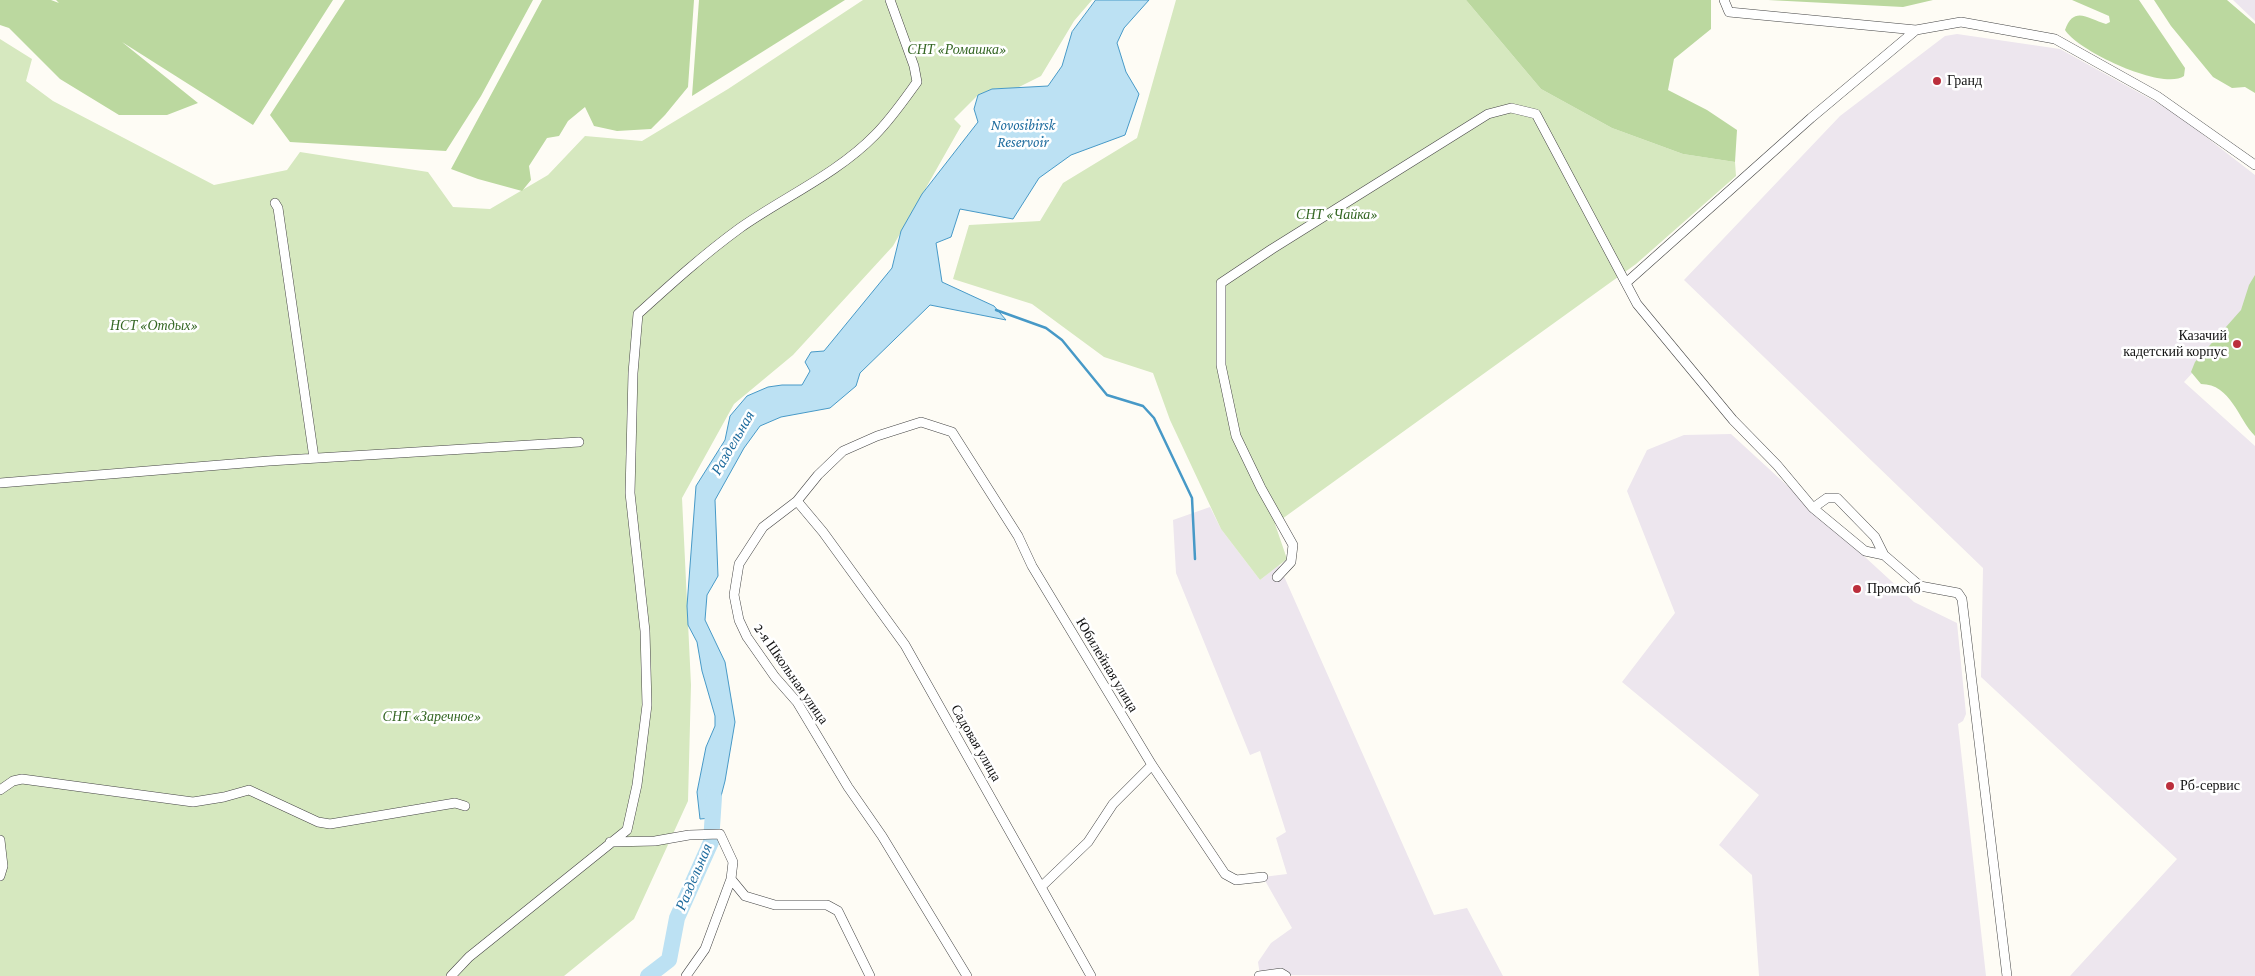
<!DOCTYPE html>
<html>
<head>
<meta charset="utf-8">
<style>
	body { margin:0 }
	canvas { display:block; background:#fefcf5 }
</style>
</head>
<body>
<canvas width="2255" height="976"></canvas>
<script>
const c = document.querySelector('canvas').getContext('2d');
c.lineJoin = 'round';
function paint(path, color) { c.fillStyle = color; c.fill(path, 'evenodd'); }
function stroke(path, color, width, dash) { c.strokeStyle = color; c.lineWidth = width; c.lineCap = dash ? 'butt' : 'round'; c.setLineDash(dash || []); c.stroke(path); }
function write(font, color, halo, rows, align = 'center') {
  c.font = font + ' "Crimson Pro",serif'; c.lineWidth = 5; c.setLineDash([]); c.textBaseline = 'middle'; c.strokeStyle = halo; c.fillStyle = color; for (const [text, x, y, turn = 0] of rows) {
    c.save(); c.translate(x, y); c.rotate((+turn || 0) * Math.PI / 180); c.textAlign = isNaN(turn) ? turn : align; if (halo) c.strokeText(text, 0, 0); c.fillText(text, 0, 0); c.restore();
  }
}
paint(new Path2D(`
	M 2233,0 L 2255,0 L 2255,21 Z
	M 1957,34 L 2060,49 L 2174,112 L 2255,175 L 2255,305 L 2184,382 L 2255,446 L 2255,976 L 2070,976 L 2177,859 L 1981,677 L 1983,568 L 1684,280 L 1840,116 L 1945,36 Z
	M 1731,434 L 1914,602 L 1957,623 L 1966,714 L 1963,721 L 1958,724 L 1986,976 L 1759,976 L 1752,875 L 1719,845 L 1759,795 L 1622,682 L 1675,613 L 1627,491 L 1647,450 L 1684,435 Z
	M 1210,507 L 1221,529 L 1260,580 L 1279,565 L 1434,915 L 1467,908 L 1503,976 L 1260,975 L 1258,962 L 1271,943 L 1292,928 L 1263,877 L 1287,874 L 1276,838 L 1286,832 L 1260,751 L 1250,755 L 1176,573 L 1173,520 Z`), '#ede6ee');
paint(new Path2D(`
	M 863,0 L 1092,0 L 1074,21 L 1041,76 L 1017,88 L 992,89 L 978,95 L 954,119 L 961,126 L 893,246 L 793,355 L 734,404 L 682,498 L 691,685 L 688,801 L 634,919 L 564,976 L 0,976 L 0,39 L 32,59 L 26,81 L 53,101 L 214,185 L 287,170 L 300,152 L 428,172 L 453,207 L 490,209 L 548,175 L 585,136 L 642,141 L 728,89 Z
	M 1176,0 L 1466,0 L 1541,89 L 1612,128 L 1683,154 L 1735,162 L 1736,176 L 1636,264 L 1275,524 L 1287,559 L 1260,580 L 1221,529 L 1170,420 L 1153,373 L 1104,357 L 1032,304 L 953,279 L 969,225 L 1040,221 L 1063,183 L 1137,138 Z`), '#d6e8bf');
paint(new Path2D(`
	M 0,0 L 51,0 L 59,3 L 56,0 L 333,0 L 253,125 L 122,42 L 198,103 L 167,115 L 119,115 L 60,79 L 9,28 L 0,25 Z
	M 345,0 L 533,0 L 481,96 L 446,151 L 290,142 L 270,115 Z
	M 542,0 L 694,0 L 688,87 L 665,115 L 651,129 L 617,131 L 594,126 L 585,107 L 568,121 L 559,136 L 547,138 L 529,166 L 531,180 L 522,191 L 478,179 L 451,169 Z
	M 699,0 L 845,0 L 692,96 Z
	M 1466,0 L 1711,0 L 1711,29 L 1674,59 L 1668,90 L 1707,110 L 1737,130 L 1735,162 L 1683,154 L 1612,128 L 1541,89 Z
	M 1768,0 L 1933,0 L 1903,7 Z
	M 2072,0 L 2139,0 L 2185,68 L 2184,76 C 2163,91 2078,51 2065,30 C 2074,5 2088,19 2106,24 L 2110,22 L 2109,16 Z
	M 2154,0 L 2227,0 L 2255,24 L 2255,93 L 2245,87 L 2232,88 L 2213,77 L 2171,26 Z
	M 2255,275 L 2255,436 C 2238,419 2231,384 2201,384 L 2191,372 L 2195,362 L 2241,310 L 2249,285 Z`), '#bbd89f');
const water = new Path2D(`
	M 1096,0 L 1149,0 L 1124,28 L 1117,43 L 1126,72 L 1139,94 L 1125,135 L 1071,155 L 1039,178 L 1013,219 L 960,209 L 951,237 L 936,243 L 942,282 L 994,306 L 1006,320 L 930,305 L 860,373 L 856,386 L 830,408 L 781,417 L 760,426 L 744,448 L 715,500 L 718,576 L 707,595 L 705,620 L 725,662 L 735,722 L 725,781 L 719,804 L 712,818 L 700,819 L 697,792 L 706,747 L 715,726 L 715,716 L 702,671 L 697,642 L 688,625 L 687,606 L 696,486 L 725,440 L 730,416 L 747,396 L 768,387 L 782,385 L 802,385 L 810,371 L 805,362 L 811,352 L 824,351 L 892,268 L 901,231 L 922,194 L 978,122 L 974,109 L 978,95 L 992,89 L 1048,86 L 1062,66 L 1072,32 Z`);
paint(water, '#bce1f3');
stroke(water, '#4799c7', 1);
stroke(new Path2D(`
	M 996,310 L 1046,328 L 1062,340 L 1107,395 L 1143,406 L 1154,418 L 1192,498 L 1195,559`), '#4799c7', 2.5);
stroke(new Path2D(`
	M 648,976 L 669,960 L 677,918 L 711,842 L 714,797`), '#bce1f3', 16);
const minor = new Path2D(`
	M 1724,0 L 1729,12 L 1916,30 L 1961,22 L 2055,39 L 2157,96 L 2255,165
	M 275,203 L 278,208 L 314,458
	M 1627,282 L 1811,118 L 1916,30
	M 0,483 L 269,461 L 579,442
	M 797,501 L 818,475 L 843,451 L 877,436 L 921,422 L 952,432 L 1018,536 L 1032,566 L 1152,765 L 1225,874 L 1236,880 L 1263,877
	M 1813,508 L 1865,551 L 1884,555
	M 1277,577 L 1291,562 L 1293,545 L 1261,488 L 1236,436 L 1221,365 L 1221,283 L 1272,249 L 1488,114 L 1511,108 L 1536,114 L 1637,304 L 1733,420 L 1777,465 L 1813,508 L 1827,498 L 1837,498 L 1875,537 L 1884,555 L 1920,586 L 1958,593 L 1962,599 L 2007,976
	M 0,790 L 13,781 L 22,779 L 193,802 L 224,797 L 249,790 L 318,822 L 330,824 L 455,803 L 465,806
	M 0,840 L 3,866 L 0,876
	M 610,842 L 655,841 L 689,835 L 720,834 L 733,862 L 731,879 L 745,896 L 775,905 L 827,905 L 838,911 L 870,976
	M 1042,886 L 1088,842 L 1113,804 L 1152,765
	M 451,976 L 469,957 L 627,830 L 637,785 L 647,705 L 645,631 L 630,493 L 633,373 L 638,314 C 671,284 703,255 740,228 C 784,197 837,174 875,135 C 891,119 904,100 917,82 L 914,66 L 890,0
	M 686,976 L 705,949 L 731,879
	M 967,976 L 882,836 L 848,787 L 797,702 L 775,677 L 747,637 L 739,620 L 734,595 L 739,564 L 763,527 L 797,501 L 823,532 L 905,645 L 1091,976
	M 1259,976 L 1281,973 L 1286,976`);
stroke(minor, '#444', 10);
stroke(minor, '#fff', 9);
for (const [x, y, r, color] of [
	[1937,81,5,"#bb2f3c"],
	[2237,344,5,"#bb2f3c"],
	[1857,589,5,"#bb2f3c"],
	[2170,786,5,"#bb2f3c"]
]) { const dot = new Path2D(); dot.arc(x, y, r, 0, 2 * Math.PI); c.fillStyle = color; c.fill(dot); stroke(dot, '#fff', 2); }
write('italic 14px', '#346623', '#fff', [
	["СНТ «Ромашка»",957,50],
	["СНТ «Чайка»",1337,215],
	["НСТ «Отдых»",154,326],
	["СНТ «Заречное»",432,717]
]);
write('14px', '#111', '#fff', [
	["Гранд",1947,81],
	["Казачий",2227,336,"right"],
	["кадетский корпус",2227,352,"right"],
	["Промсиб",1867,589],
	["Рб-сервис",2180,786]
], 'left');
write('14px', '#111', '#fff', [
	["Юбилейная улица",1107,665,59],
	["2-я Школьная улица",791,674,55],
	["Садовая улица",976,743,60]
]);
write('italic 15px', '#1f6c9e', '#fff', [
	["Novosibirsk",1023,125],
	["Reservoir",1023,142],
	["Раздельная",733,443,-60],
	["Раздельная",694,877,-67]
]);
</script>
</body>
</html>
